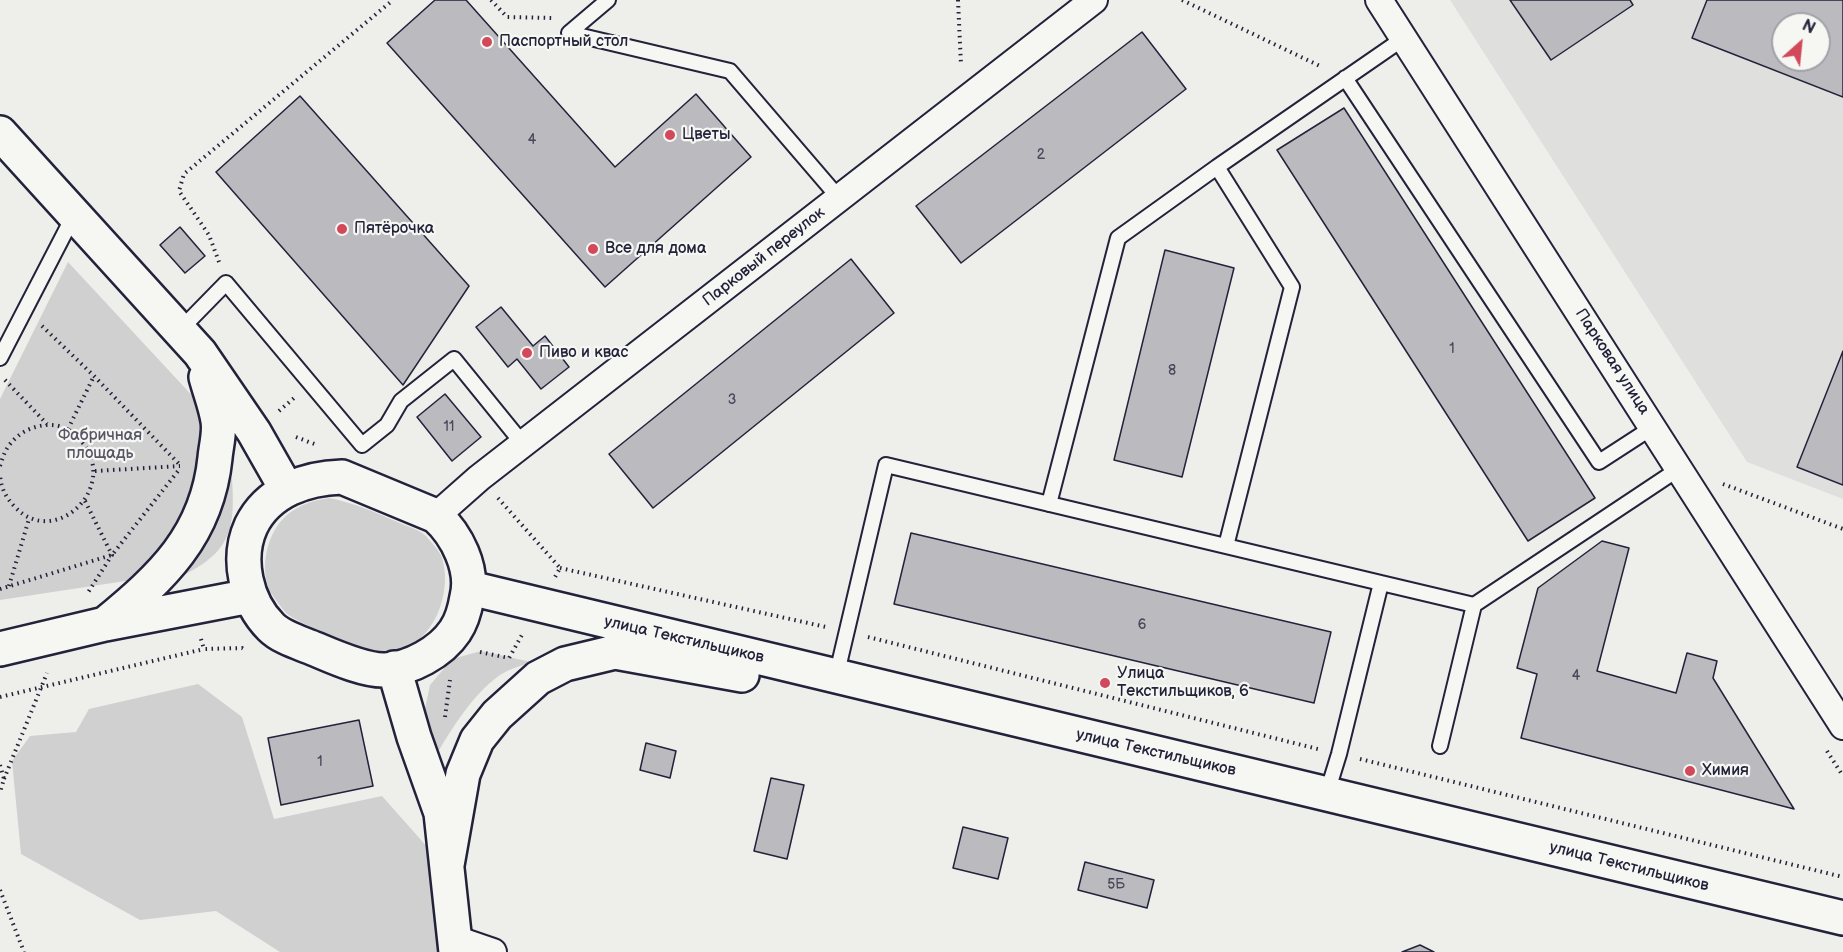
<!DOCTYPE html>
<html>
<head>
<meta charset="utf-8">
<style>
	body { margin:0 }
	#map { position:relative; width:1843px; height:952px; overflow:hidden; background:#eeeeeb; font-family:"Balsamiq Sans",sans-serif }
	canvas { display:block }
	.north { position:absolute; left:1771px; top:12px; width:60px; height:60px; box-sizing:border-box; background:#f6f6f2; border:2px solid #a1a1a9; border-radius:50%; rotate:27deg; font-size:16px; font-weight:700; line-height:24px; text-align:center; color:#22223b }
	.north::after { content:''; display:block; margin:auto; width:21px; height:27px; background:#d1495b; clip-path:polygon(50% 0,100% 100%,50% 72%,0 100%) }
</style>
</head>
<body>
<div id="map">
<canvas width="1843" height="952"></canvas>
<div class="north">N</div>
</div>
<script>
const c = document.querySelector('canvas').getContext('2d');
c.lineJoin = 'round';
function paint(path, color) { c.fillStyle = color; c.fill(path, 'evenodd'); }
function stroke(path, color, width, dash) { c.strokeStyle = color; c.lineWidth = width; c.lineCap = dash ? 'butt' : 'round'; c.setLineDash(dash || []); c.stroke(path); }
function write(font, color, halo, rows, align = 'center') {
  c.font = font + ' "Balsamiq Sans",sans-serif'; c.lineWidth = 4.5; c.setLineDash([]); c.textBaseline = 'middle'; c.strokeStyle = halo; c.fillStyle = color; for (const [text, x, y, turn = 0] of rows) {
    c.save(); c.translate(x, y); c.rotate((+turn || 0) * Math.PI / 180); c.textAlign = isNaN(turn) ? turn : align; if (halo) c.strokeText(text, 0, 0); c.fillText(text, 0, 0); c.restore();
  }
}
paint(new Path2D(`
	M 1450,0 L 1843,0 L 1843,499 L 1747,462 ZM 1783,24 L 1819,24 L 1819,60 L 1783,60 Z`), '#dfdfde');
paint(new Path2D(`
	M 68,262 L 199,403 L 202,449 L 188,514 L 173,541 L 132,580 L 0,600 L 0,399 Z
	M 223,473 L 232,478 C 235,527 232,550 186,574 Z
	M 329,498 C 355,503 377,513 402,524 C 409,527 420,530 426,536 C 431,542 440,551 442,558 C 453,593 433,647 392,651 C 386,651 379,653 374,652 C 361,651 296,622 286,613 C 281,607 274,598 270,591 C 259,568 267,532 287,515 C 299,505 314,500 329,498 Z
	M 481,651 L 531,662 C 521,666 509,669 500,675 C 471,696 453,727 435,757 L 422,723 L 430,685 L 452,659 Z
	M 198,684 L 242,717 L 274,819 L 382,796 L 429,849 L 440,952 L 280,952 L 216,911 L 140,920 L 21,854 L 12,761 L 30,736 L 76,732 L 89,709 Z`), '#d0d0d1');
const building = new Path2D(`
	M 435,0 L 466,0 L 615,167 L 696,94 L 751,157 L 605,287 L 387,43 Z
	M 1510,0 L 1630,0 L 1633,5 L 1551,60 Z
	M 1707,0 L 1843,0 L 1843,97 L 1692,38 ZM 1783,24 L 1819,24 L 1819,60 L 1783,60 Z
	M 1142,32 L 1186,89 L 961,263 L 916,206 Z
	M 300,96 L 469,286 L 403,385 L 216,172 Z
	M 1344,108 L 1595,498 L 1528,541 L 1277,150 Z
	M 180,227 L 205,256 L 185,273 L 160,245 Z
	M 1165,250 L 1234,268 L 1182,477 L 1114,460 Z
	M 851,259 L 894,313 L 653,508 L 609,454 Z
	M 501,307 L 533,346 L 545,336 L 569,367 L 541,389 L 517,359 L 508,367 L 476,327 Z
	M 1843,351 L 1843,485 L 1797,467 Z
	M 445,394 L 481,437 L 452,461 L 417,417 Z
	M 911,533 L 1331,632 L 1314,703 L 894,604 Z
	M 1602,541 L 1629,548 L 1597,671 L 1676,693 L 1687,653 L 1717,661 L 1713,678 L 1794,809 L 1521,738 L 1537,674 L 1517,668 L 1538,588 Z
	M 359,720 L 373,786 L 281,805 L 268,738 Z
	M 646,743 L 676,751 L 670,778 L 640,770 Z
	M 771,778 L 804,785 L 787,859 L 754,851 Z
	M 963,827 L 1008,838 L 998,879 L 953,868 Z
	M 1085,862 L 1154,880 L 1147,908 L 1078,890 Z
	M 1420,945 L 1434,952 L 1402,952 Z`);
paint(building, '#bbbbbf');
stroke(building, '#22223b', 1.5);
const lane = new Path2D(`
	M 608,0 L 569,33 L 730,71 L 839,198
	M 1345,78 L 1599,462 L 1653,427
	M 1217,167 L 1404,38
	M 180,330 L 226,283 L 362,445 L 387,425 L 401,401 L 454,359 L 523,444
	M 0,358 L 74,215
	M 1049,504 L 1118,238 L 1217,167 L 1292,287 L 1226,546
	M 1381,583 L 1474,605 L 1680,468
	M 836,677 L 886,465 L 1381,583 L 1339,754 L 1327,793
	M 1440,746 L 1474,605`);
const street = new Path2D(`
	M 1379,0 L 1843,726
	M 436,516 L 479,478 L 1094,0
	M 455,939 L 493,952`);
const secondary = new Path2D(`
	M 0,133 L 200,353 L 254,432 L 287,490
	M 342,477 L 436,516 C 457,535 474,569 467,597 C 465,609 462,621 455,631 C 441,652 410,669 385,670 C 365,671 334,657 315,649 C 301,643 282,638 271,627 C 246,602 236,559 251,526 C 268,491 306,478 342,477 Z
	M 470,588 L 1843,918
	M 105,624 C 162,577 207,536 215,458 C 216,446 220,433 218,421 C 216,407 210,392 206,377
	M 0,649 L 105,624 L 250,596
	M 394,668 L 414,737 L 441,813 L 456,952
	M 447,865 L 463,774 L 477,740 L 497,715 L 538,678 L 565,664 L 615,652 L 742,675`);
stroke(lane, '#22223b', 18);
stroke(street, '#22223b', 30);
stroke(secondary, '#22223b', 38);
stroke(new Path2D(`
	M 491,0 L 507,17 L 552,18
	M 958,0 L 961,65
	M 1182,0 L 1322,67
	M 219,262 L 209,235 L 179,191 L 184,174 L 393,0
	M 42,326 L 94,376 L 181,466
	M 5,380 L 47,424
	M 279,411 L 294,398
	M 68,429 L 94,376
	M 296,437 L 317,445
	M 0,466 C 3,457 5,449 12,442 C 25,426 53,419 70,431 C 131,476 58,553 15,507 C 6,498 1,488 0,475
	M 95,471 L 180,466
	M 1723,484 L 1843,529
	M 498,498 L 560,568 L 555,577
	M 85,501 L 112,555 L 87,594
	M 560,568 L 826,627
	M 9,586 L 29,519
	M 0,589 L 112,555 L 178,471
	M 868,637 L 1318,749
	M 201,639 L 204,649 L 242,648 L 246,650
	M 480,652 L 509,658 L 523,633
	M 0,697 L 204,649
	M 445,717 L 450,680
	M 1827,751 L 1843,776
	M 1360,759 L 1843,877
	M 0,765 L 4,779 L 0,792
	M 4,779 L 47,673
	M 0,890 L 24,952`), '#22223b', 4, [1.5, 4.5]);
stroke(lane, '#f6f6f2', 14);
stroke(street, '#f6f6f2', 26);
stroke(secondary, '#f6f6f2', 33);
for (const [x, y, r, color] of [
	[487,42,6,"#d1495b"],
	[670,135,6,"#d1495b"],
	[342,229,6,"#d1495b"],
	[593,249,6,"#d1495b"],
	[527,353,6,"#d1495b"],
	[1105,683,6,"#d1495b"],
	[1690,771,6,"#d1495b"]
]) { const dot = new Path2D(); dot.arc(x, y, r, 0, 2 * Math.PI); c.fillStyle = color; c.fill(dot); stroke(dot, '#f6f6f2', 2); }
write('14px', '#48485c', null, [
	["4",532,140],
	["2",1041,155],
	["1",1452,349],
	["8",1172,371],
	["3",732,400],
	["11",449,427],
	["6",1142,625],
	["4",1576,676],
	["1",320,762],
	["5Б",1116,885]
]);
write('16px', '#22223b', '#f6f6f2', [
	["Паспортный стол",499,42],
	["Цветы",682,135],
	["Пятёрочка",354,229],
	["Все для дома",605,249],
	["Пиво и квас",539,353],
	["Улица",1117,674],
	["Текстильщиков, 6",1117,692],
	["Химия",1702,771]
], 'left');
write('16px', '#22223b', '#f6f6f2', [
	["Парковый переулок",764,257,-38],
	["Парковая улица",1612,362,57],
	["улица Текстильщиков",684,640,13],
	["улица Текстильщиков",1156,753,13],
	["улица Текстильщиков",1629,867,14]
]);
write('16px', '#565668', '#f6f6f2', [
	["Фабричная",100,436],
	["площадь",100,454]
]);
</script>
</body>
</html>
